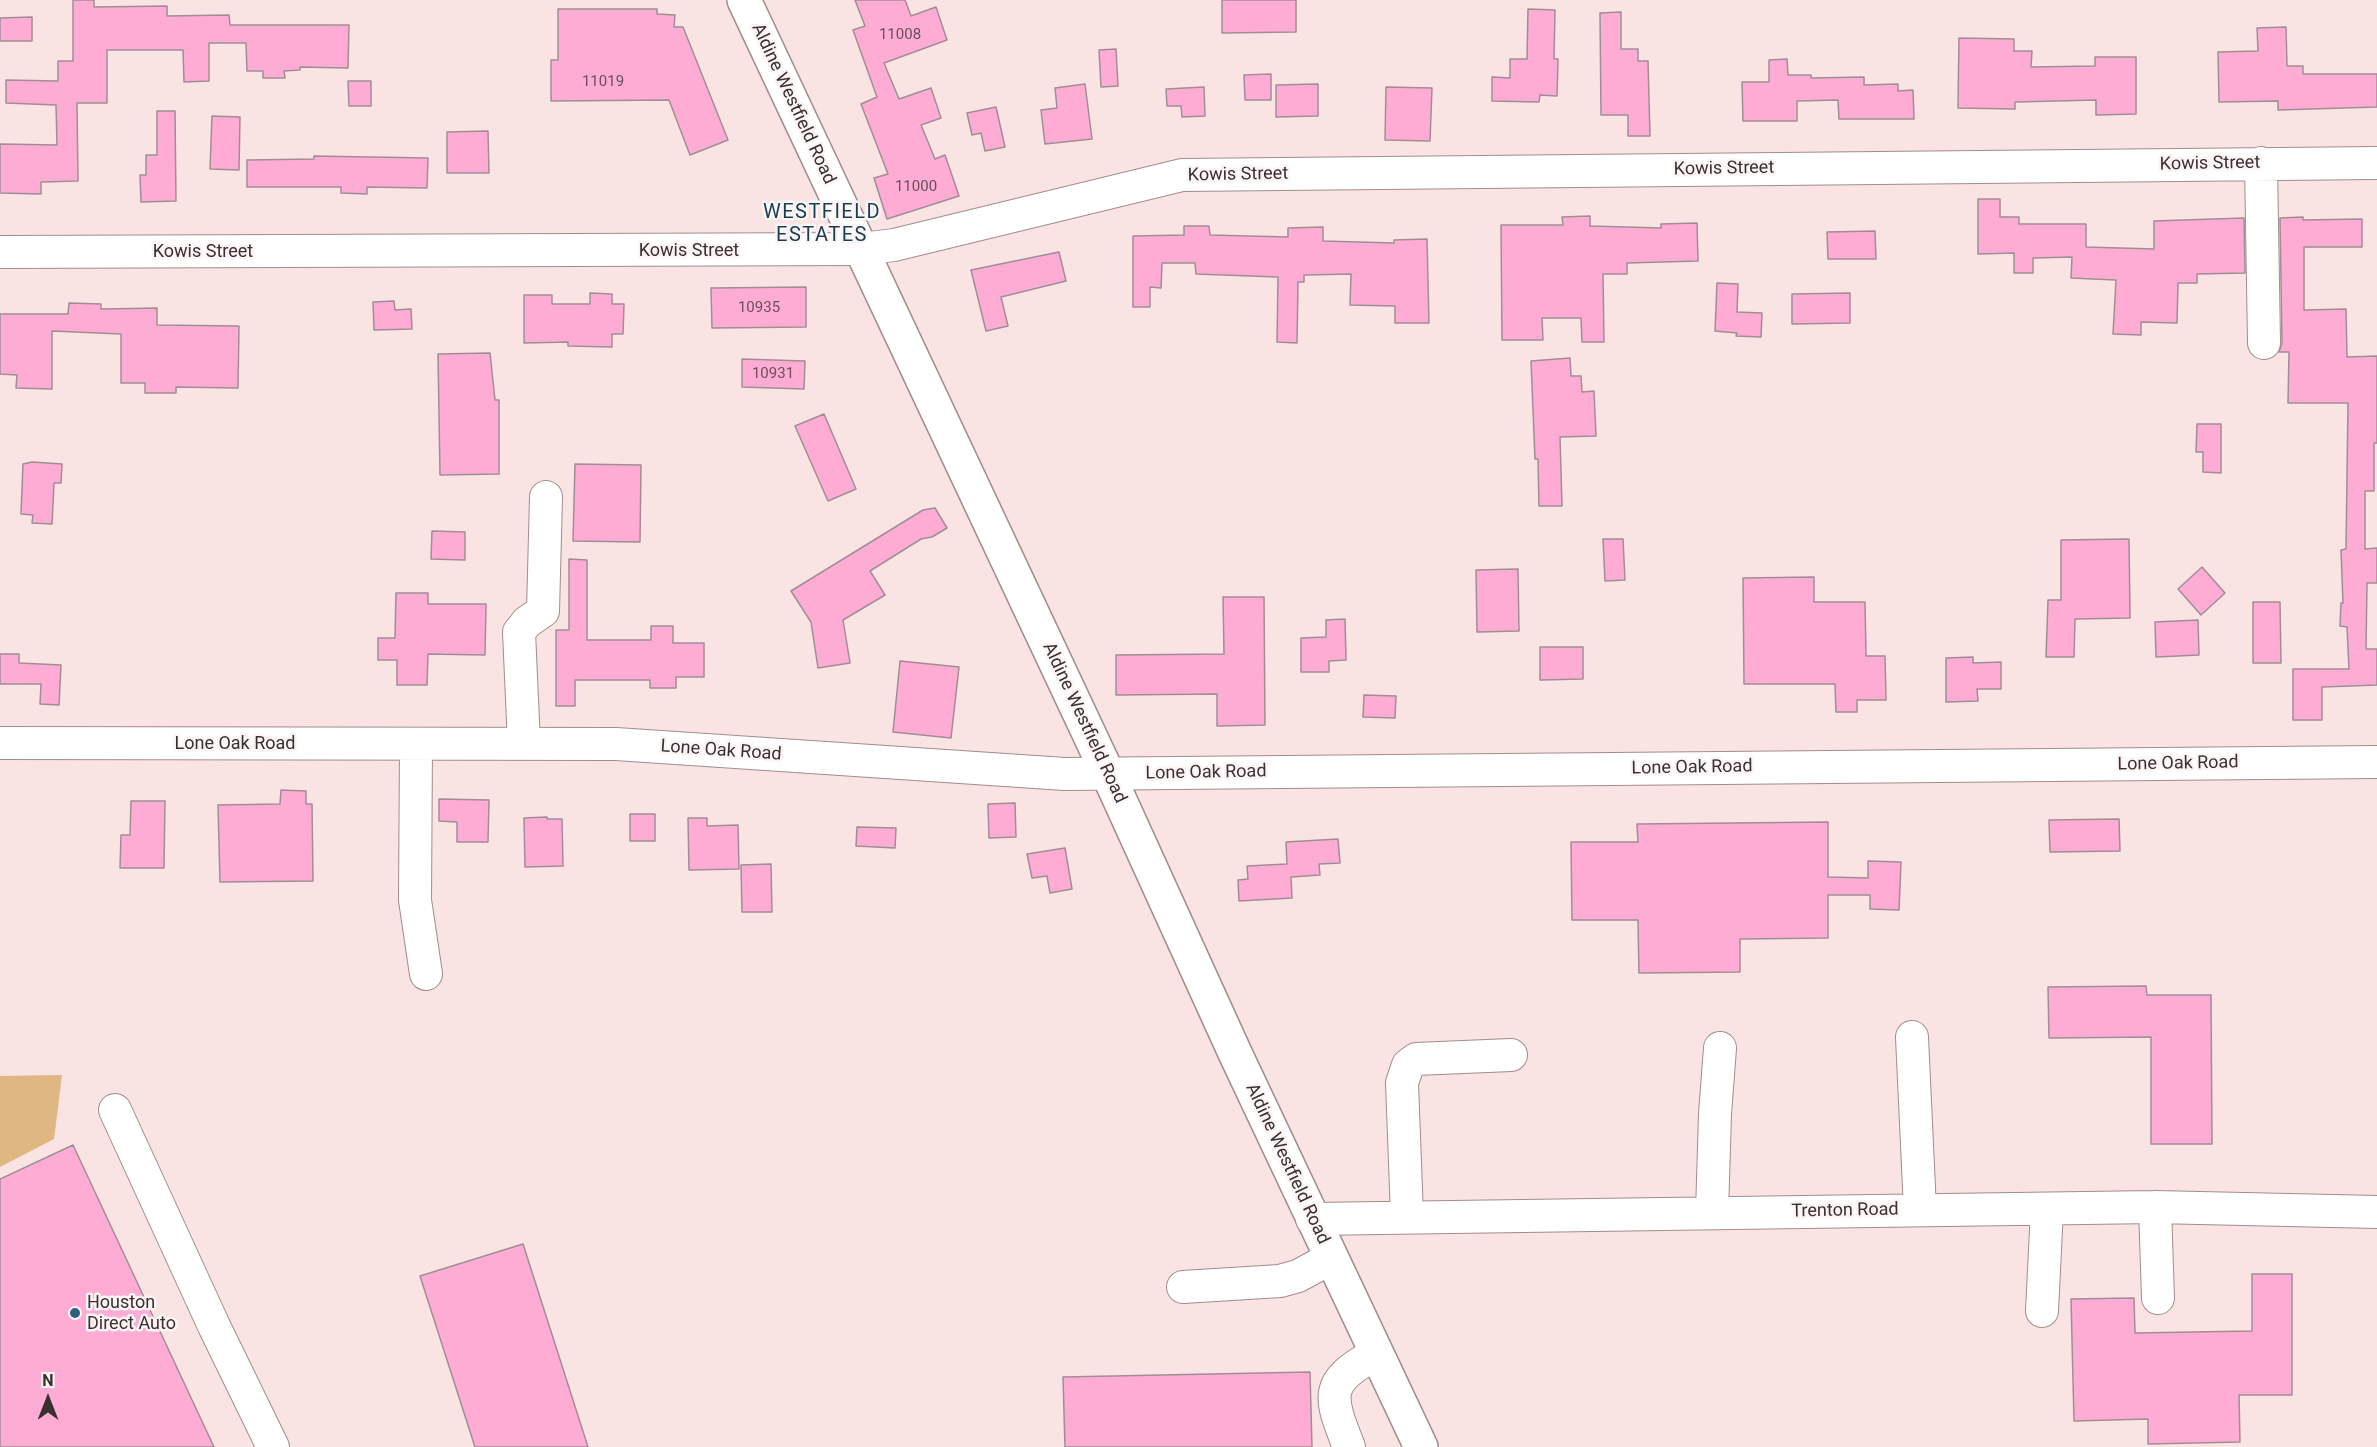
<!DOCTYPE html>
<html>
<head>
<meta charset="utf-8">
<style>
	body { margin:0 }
	#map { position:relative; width:2377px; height:1447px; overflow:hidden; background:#f9e3e3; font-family:Roboto,sans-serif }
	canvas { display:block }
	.north { position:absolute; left:18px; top:1369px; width:60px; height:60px; -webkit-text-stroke:4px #fdf4f4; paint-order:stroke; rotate:0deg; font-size:16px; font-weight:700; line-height:24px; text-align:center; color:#393131 }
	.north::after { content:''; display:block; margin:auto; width:21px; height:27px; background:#393131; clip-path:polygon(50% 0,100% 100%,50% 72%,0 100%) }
</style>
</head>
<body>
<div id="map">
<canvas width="2377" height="1447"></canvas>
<div class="north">N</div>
</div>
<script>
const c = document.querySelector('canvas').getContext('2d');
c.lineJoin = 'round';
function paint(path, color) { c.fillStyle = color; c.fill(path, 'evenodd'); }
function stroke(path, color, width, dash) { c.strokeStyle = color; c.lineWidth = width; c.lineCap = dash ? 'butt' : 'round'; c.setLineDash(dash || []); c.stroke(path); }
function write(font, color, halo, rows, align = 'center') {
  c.font = font + ' Roboto,sans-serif'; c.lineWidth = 5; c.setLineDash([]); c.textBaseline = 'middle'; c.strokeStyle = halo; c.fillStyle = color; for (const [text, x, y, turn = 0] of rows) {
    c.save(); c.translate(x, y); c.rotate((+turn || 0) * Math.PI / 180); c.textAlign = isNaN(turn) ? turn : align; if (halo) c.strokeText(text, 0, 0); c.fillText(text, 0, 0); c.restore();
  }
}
paint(new Path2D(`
	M 62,1075 L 54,1139 L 0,1167 L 0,1076 Z`), '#deb783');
const building = new Path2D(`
	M 73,0 L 94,0 L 94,7 L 167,6 L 167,16 L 229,15 L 230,25 L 349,25 L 348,68 L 300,67 L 300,70 L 284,71 L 285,78 L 263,78 L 263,71 L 247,71 L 246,43 L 209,43 L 209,81 L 184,82 L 183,50 L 107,50 L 107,103 L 77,103 L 78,181 L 41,182 L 41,194 L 0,193 L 0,144 L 57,145 L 56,105 L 6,103 L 6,80 L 58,81 L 58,61 L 73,61 Z
	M 855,0 L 905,0 L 911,16 L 936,7 L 947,40 L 884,63 L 899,99 L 931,88 L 941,118 L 921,125 L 935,159 L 945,155 L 959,196 L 887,219 L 874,178 L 888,174 L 861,104 L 877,97 L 853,30 L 865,26 Z
	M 1222,0 L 1296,0 L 1296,32 L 1222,33 Z
	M 558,9 L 657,9 L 657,14 L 675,15 L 674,27 L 683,27 L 728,140 L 690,155 L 669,100 L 551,101 L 551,60 L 558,60 Z
	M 1528,9 L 1555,10 L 1554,59 L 1558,59 L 1557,96 L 1540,95 L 1539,102 L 1492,101 L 1492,77 L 1510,78 L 1510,59 L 1527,59 Z
	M 1621,12 L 1621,49 L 1638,49 L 1638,61 L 1648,61 L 1650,136 L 1628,136 L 1628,115 L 1601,115 L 1600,13 Z
	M 32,17 L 32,41 L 0,41 L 0,18 Z
	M 2286,27 L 2287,66 L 2303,66 L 2303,74 L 2377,74 L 2377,107 L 2278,110 L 2278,101 L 2219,102 L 2218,52 L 2258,51 L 2257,28 Z
	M 1959,38 L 2014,39 L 2014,51 L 2032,51 L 2031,67 L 2095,66 L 2095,57 L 2136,57 L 2136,114 L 2096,115 L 2096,100 L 2015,102 L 2015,109 L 1958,108 Z
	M 1116,49 L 1118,86 L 1101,87 L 1099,50 Z
	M 1787,59 L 1788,75 L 1811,75 L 1811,78 L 1864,77 L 1864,85 L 1898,84 L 1898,91 L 1913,90 L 1914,119 L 1839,119 L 1838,100 L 1797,101 L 1797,121 L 1743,121 L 1742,82 L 1769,82 L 1769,60 Z
	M 1271,74 L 1271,100 L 1245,100 L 1244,75 Z
	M 348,81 L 371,81 L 371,106 L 349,106 Z
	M 1085,84 L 1092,139 L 1045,144 L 1041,110 L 1057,108 L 1055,88 Z
	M 1318,84 L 1318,116 L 1276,117 L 1276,85 Z
	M 1204,87 L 1205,116 L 1182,117 L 1181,106 L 1167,106 L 1166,89 Z
	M 1386,87 L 1432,88 L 1430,141 L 1385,140 Z
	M 996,107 L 1005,147 L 985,151 L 981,133 L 972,135 L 967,113 Z
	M 157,111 L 175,111 L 176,201 L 141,202 L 140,175 L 146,175 L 146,155 L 157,155 Z
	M 212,116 L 240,117 L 239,170 L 210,169 Z
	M 488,131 L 489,173 L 447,173 L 447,132 Z
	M 314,156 L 428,158 L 427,188 L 367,187 L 367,194 L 341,193 L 341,187 L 247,187 L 247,160 L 314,159 Z
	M 1978,199 L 2000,199 L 2000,217 L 2019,217 L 2019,224 L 2086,224 L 2086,247 L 2154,249 L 2154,221 L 2244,218 L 2245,273 L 2197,274 L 2197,283 L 2178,283 L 2177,323 L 2141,322 L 2141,335 L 2113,334 L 2116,280 L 2071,278 L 2072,257 L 2033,258 L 2033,273 L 2014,273 L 2014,253 L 1978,254 Z
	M 1590,216 L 1590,226 L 1661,228 L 1661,224 L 1697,223 L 1698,261 L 1627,263 L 1627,274 L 1603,274 L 1604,342 L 1582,342 L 1581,318 L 1542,318 L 1543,340 L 1502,340 L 1501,225 L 1563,225 L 1562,217 Z
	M 2303,217 L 2303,220 L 2362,219 L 2362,247 L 2304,247 L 2304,310 L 2346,309 L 2347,357 L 2377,356 L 2377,443 L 2374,443 L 2374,491 L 2365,491 L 2365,549 L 2377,548 L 2377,583 L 2367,583 L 2366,649 L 2377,649 L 2377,685 L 2322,687 L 2322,720 L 2293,720 L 2293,669 L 2349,669 L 2347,627 L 2340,626 L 2341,603 L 2343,603 L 2341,550 L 2346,549 L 2348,403 L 2288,403 L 2289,352 L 2279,352 L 2282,343 L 2280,218 Z
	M 1184,226 L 1209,226 L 1210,235 L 1288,237 L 1288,228 L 1323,227 L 1323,241 L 1394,243 L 1394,240 L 1427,239 L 1429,323 L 1395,323 L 1395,306 L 1350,305 L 1351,274 L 1304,275 L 1304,282 L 1298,282 L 1297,343 L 1277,342 L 1278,277 L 1196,274 L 1195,263 L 1162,263 L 1161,288 L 1150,287 L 1150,307 L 1133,307 L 1133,236 L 1184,235 Z
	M 1875,231 L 1876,259 L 1828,259 L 1827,232 Z
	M 1059,252 L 1066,281 L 1001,297 L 1008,326 L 986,331 L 971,270 Z
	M 1717,283 L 1738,284 L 1737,312 L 1762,313 L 1761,337 L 1736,336 L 1737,333 L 1715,331 Z
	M 806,287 L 806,327 L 712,328 L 711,288 Z
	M 590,293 L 612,294 L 612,304 L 624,304 L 623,334 L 612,334 L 612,347 L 568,346 L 568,342 L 524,343 L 524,295 L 552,295 L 552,304 L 590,304 Z
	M 1850,293 L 1850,323 L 1792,324 L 1792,294 Z
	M 394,301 L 395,310 L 411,309 L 412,329 L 374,330 L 373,302 Z
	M 69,303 L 101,304 L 101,309 L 157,308 L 157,325 L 239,326 L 238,388 L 176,387 L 176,393 L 145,393 L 145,383 L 121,383 L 121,334 L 52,331 L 52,389 L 16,388 L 17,375 L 0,374 L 0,314 L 68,314 Z
	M 490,353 L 495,400 L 499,400 L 499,474 L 440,475 L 438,354 Z
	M 1570,358 L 1571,376 L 1581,376 L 1582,392 L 1594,391 L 1596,436 L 1560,437 L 1562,506 L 1539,506 L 1538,459 L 1535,459 L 1531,361 Z
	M 742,359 L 805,361 L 804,389 L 742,387 Z
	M 824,414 L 856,489 L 828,501 L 795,426 Z
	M 2197,424 L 2221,424 L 2221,473 L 2203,472 L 2203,452 L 2196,452 Z
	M 32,462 L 62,464 L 61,483 L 54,483 L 52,524 L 32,523 L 33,515 L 21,514 L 23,464 Z
	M 575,464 L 641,465 L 640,542 L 573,541 Z
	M 935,508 L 947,528 L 932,537 L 921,539 L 870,571 L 885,595 L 843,620 L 850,663 L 818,668 L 811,622 L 791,591 L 923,510 Z
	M 432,531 L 465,532 L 465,560 L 431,559 Z
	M 1603,539 L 1623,539 L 1625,580 L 1605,581 Z
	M 2129,539 L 2130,618 L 2075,619 L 2074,657 L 2046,657 L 2048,600 L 2061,600 L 2061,540 Z
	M 569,559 L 587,560 L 587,640 L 651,640 L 651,626 L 673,626 L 673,643 L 704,643 L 704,677 L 676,677 L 676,688 L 650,688 L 650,680 L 575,680 L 575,706 L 556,706 L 556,630 L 569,630 Z
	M 2202,567 L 2225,593 L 2201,615 L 2178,589 Z
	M 1518,569 L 1519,631 L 1477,632 L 1476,570 Z
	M 1814,577 L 1814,602 L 1865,602 L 1866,656 L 1885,656 L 1886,700 L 1857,700 L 1857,712 L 1836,712 L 1835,684 L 1744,684 L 1743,578 Z
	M 396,593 L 428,593 L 428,604 L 486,604 L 485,655 L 428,654 L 427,685 L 397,685 L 397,660 L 378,660 L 378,638 L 395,638 Z
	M 1223,597 L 1264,597 L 1265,725 L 1217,726 L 1217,694 L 1116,695 L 1116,655 L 1224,654 Z
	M 2253,602 L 2280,602 L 2281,663 L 2253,663 Z
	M 1345,619 L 1346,660 L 1329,661 L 1329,672 L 1301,672 L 1301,638 L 1326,637 L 1326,620 Z
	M 2198,620 L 2199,655 L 2156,657 L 2155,622 Z
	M 1540,647 L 1583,647 L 1583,679 L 1540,680 Z
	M 0,654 L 19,654 L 19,663 L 61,665 L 59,705 L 40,704 L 41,684 L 0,684 Z
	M 1973,657 L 1973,663 L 2001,662 L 2001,689 L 1977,689 L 1978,701 L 1946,702 L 1946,658 Z
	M 900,661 L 959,667 L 951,738 L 893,732 Z
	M 1364,695 L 1396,696 L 1395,718 L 1363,717 Z
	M 281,790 L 306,791 L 306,804 L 312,804 L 313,881 L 220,882 L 218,805 L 280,804 Z
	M 439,799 L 489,800 L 488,842 L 457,842 L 457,822 L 439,821 Z
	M 131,801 L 165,801 L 164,868 L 120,868 L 121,835 L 130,835 Z
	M 1015,803 L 1016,837 L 989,838 L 988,804 Z
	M 630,814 L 655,814 L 655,841 L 630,841 Z
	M 547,817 L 547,819 L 562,819 L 563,866 L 525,867 L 524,818 Z
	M 688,818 L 707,818 L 707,826 L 738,825 L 739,869 L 689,870 Z
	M 2119,819 L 2120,851 L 2050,852 L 2049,820 Z
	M 1828,822 L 1828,877 L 1868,878 L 1868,861 L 1901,862 L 1899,910 L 1870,909 L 1870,895 L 1828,895 L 1828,938 L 1740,939 L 1740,972 L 1639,973 L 1638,920 L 1572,920 L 1571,842 L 1638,842 L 1637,824 Z
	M 857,827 L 896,828 L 895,848 L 856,846 Z
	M 1338,839 L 1340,863 L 1319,864 L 1320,875 L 1291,877 L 1292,898 L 1239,901 L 1238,880 L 1248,879 L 1247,866 L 1287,864 L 1286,842 Z
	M 1065,848 L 1072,889 L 1050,893 L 1047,876 L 1032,878 L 1027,854 Z
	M 771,864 L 772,912 L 742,912 L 741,865 Z
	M 2146,986 L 2147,995 L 2211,995 L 2212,1144 L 2151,1144 L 2151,1037 L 2049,1038 L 2048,987 Z
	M 73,1145 L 214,1447 L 0,1447 L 0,1179 Z
	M 523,1244 L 588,1447 L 475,1447 L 420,1276 Z
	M 2252,1274 L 2292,1274 L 2292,1395 L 2239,1395 L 2240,1442 L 2148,1444 L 2148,1419 L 2074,1421 L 2071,1299 L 2134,1298 L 2135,1333 L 2252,1331 Z
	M 1310,1372 L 1312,1447 L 1065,1447 L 1063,1377 Z`);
paint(building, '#ffacd4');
stroke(building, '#a08e96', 1.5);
const minor = new Path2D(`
	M 2261,163 L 2264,343
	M 0,252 L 862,249 L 894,245 L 1182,175 L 2377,163
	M 0,743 L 616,744 L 1065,774 L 2377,762
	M 524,744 L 519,632 L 527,622 L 543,611 L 546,497
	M 416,745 L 415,900 L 426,974
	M 1912,1037 L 1920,1210
	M 115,1110 L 214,1326 L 273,1447
	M 2155,1207 L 2158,1298
	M 1712,1213 L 1715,1114 L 1720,1048
	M 1407,1216 L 1402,1083 L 1408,1065 L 1416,1059 L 1511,1055
	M 1312,1219 L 2155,1207 L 2377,1212
	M 1183,1287 L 1280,1281 L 1298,1276 L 1331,1258
	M 2042,1311 L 2047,1209
	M 1349,1447 C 1329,1396 1323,1382 1376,1354`);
const major = new Path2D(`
	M 744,0 L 1108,774 L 1235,1053 L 1421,1447`);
stroke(minor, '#a18d8d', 34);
stroke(major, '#a18d8d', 36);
stroke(minor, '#fff', 32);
stroke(major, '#fff', 33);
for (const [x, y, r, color] of [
	[75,1313,6,"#2e607e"]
]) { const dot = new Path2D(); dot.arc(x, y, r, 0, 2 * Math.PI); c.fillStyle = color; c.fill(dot); stroke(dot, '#fdf4f4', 2); }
write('15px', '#6a505a', null, [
	["11008",900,35],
	["11019",603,82],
	["11000",916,187],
	["10935",759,308],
	["10931",773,374]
]);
write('18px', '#393131', '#fdf4f4', [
	["Aldine Westfield Road",793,104,65],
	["Kowis Street",2210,164,-1],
	["Kowis Street",1724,169,-1],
	["Kowis Street",1238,175,-1],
	["Kowis Street",689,251],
	["Kowis Street",203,252],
	["Aldine Westfield Road",1084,723,65],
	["Lone Oak Road",235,744],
	["Lone Oak Road",721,751,4],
	["Lone Oak Road",2178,764,-1],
	["Lone Oak Road",1692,768,-1],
	["Lone Oak Road",1206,773,-1],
	["Aldine Westfield Road",1287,1164,65],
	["Trenton Road",1845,1211,-1]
]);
write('18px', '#393131', '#fdf4f4', [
	["Houston",87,1303],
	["Direct Auto",87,1324]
], 'left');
c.letterSpacing = '1.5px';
write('20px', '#153e55', '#fdf4f4', [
	["WESTFIELD",822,213],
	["ESTATES",822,236]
]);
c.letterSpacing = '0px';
</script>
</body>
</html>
